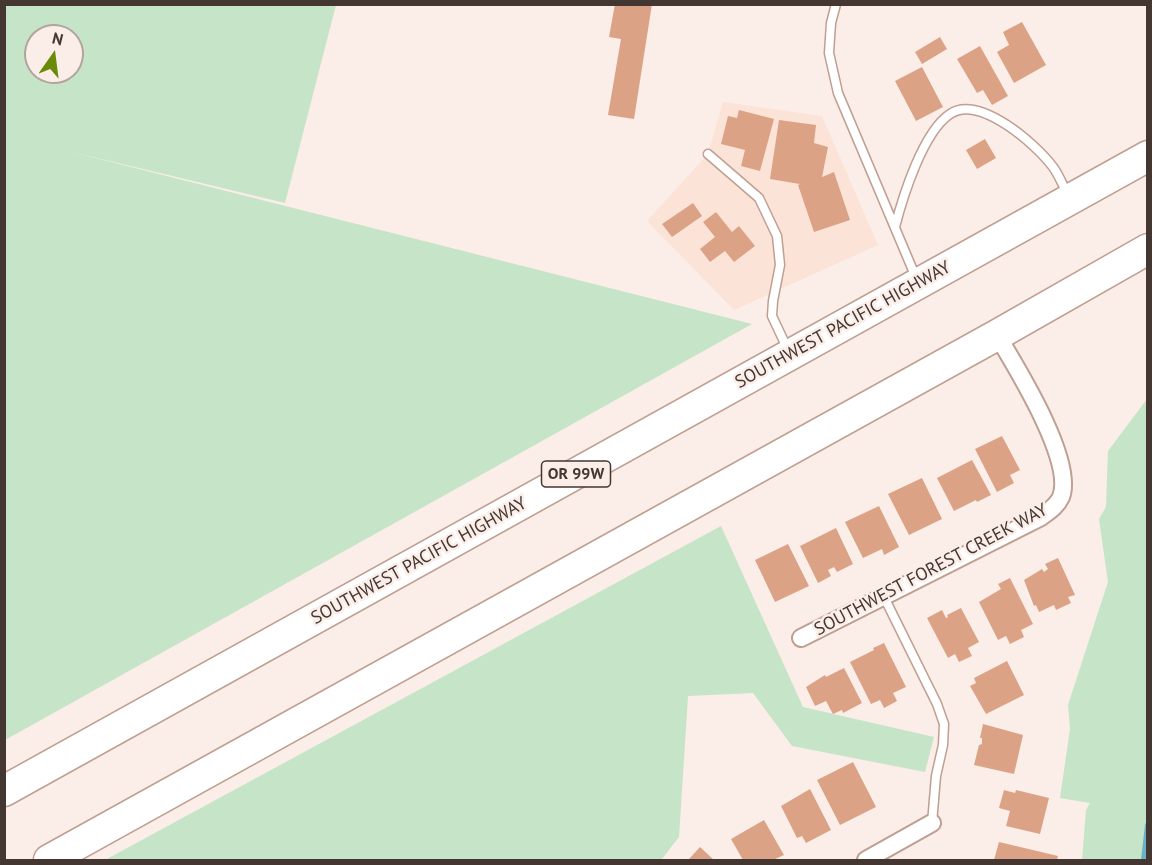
<!DOCTYPE html>
<html>
<head>
<meta charset="utf-8">
<style>
	body { margin:0 }
	#map { position:relative; width:1152px; height:865px; overflow:hidden; background:#fbede7; font-family:"PT Sans",sans-serif }
	canvas { display:block }
	.frame { position:absolute; inset:0; border:6px solid #443731; pointer-events:none }
	.north { position:absolute; left:24px; top:24px; width:60px; height:60px; box-sizing:border-box; background:#fbede7; border:2px solid #b2a49e; border-radius:50%; rotate:14deg; font-size:16px; font-weight:700; line-height:24px; text-align:center; color:#443731 }
	.north::after { content:''; display:block; margin:auto; width:21px; height:27px; background:#698a0b; clip-path:polygon(50% 0,100% 100%,50% 72%,0 100%) }
</style>
</head>
<body>
<div id="map">
<canvas width="1152" height="865"></canvas>
<div class="frame"></div>
<div class="north">N</div>
</div>
<script>
const c = document.querySelector('canvas').getContext('2d');
c.lineJoin = 'round';
function paint(path, color) { c.fillStyle = color; c.fill(path, 'evenodd'); }
function stroke(path, color, width, dash) { c.strokeStyle = color; c.lineWidth = width; c.lineCap = dash ? 'butt' : 'round'; c.setLineDash(dash || []); c.stroke(path); }
function write(font, color, halo, rows, align = 'center') {
  c.font = font + ' "PT Sans",sans-serif'; c.lineWidth = 5; c.setLineDash([]); c.textBaseline = 'middle'; c.strokeStyle = halo; c.fillStyle = color; for (const [text, x, y, turn = 0] of rows) {
    c.save(); c.translate(x, y); c.rotate((+turn || 0) * Math.PI / 180); c.textAlign = isNaN(turn) ? turn : align; if (halo) c.strokeText(text, 0, 0); c.fillText(text, 0, 0); c.restore();
  }
}
paint(new Path2D(`
	M 723,102 L 822,116 L 878,245 L 734,310 L 647,221 L 708,154 Z`), '#fce3d8');
paint(new Path2D(`
	M 5,4 L 336,5 L 285,203 L 68,151 L 752,324 L 5,740 ZM 36,36 L 72,36 L 72,72 L 36,72 Z
	M 1147,399 L 1147,860 L 1082,860 L 1086,810 L 1090,803 L 1060,798 L 1070,729 L 1068,705 L 1108,582 L 1099,519 L 1106,507 L 1108,451 Z
	M 721,526 L 803,707 L 934,737 L 925,772 L 792,746 L 753,693 L 688,696 L 679,837 L 661,860 L 105,860 Z`), '#c5e4c8');
stroke(new Path2D(`
	M 1144,860 L 1148,825`), '#6bb1ca', 6);
paint(new Path2D(`
	M 615,4 L 652,4 L 634,119 L 608,115 L 621,39 L 609,37 Z
	M 1022,22 L 1046,65 L 1014,83 L 997,52 L 1009,45 L 1003,32 Z
	M 940,37 L 947,49 L 922,64 L 915,52 Z
	M 980,46 L 1008,96 L 992,105 L 983,90 L 977,93 L 957,59 Z
	M 922,67 L 943,107 L 916,121 L 895,81 Z
	M 739,110 L 774,119 L 760,171 L 741,166 L 745,150 L 721,144 L 728,116 L 737,118 Z
	M 779,120 L 816,125 L 814,143 L 828,147 L 822,177 L 834,172 L 850,220 L 814,232 L 798,185 L 800,184 L 770,179 Z
	M 985,139 L 996,158 L 977,169 L 966,150 Z
	M 693,203 L 702,216 L 672,237 L 662,224 Z
	M 716,212 L 732,232 L 739,226 L 755,246 L 734,262 L 725,251 L 710,262 L 700,249 L 715,237 L 703,222 Z
	M 1002,436 L 1020,470 L 1010,475 L 1014,483 L 997,492 L 975,449 Z
	M 972,460 L 991,495 L 977,502 L 976,500 L 954,511 L 937,478 Z
	M 922,478 L 942,519 L 909,535 L 888,494 Z
	M 879,506 L 899,547 L 884,555 L 882,549 L 863,558 L 845,522 Z
	M 836,528 L 853,564 L 837,572 L 834,567 L 828,570 L 831,576 L 818,583 L 800,546 Z
	M 788,544 L 809,586 L 775,602 L 755,560 Z
	M 1058,558 L 1075,595 L 1068,597 L 1071,603 L 1056,610 L 1054,605 L 1039,612 L 1036,605 L 1034,606 L 1024,580 L 1042,569 L 1044,572 L 1048,569 L 1045,564 Z
	M 1010,578 L 1033,624 L 1021,630 L 1024,637 L 1010,644 L 1006,636 L 998,640 L 979,602 L 1001,589 L 998,584 Z
	M 961,608 L 979,642 L 968,648 L 972,656 L 959,662 L 955,654 L 948,658 L 927,618 L 942,610 L 946,618 L 948,617 L 947,615 Z
	M 884,643 L 906,687 L 893,693 L 897,701 L 884,708 L 880,700 L 871,704 L 850,662 L 874,650 L 873,648 Z
	M 1007,661 L 1024,695 L 986,714 L 970,686 L 976,683 L 974,678 Z
	M 844,668 L 862,703 L 843,713 L 842,710 L 833,714 L 826,701 L 815,706 L 806,687 L 825,675 L 826,677 Z
	M 983,724 L 1023,735 L 1014,774 L 974,765 L 979,745 L 982,744 L 982,738 L 980,738 Z
	M 853,762 L 876,807 L 840,825 L 817,780 Z
	M 810,789 L 831,830 L 806,843 L 802,836 L 797,838 L 781,806 Z
	M 1004,790 L 1015,793 L 1016,790 L 1049,798 L 1040,834 L 1006,826 L 1010,811 L 999,808 Z
	M 764,820 L 784,855 L 773,860 L 743,860 L 731,839 Z
	M 999,842 L 1058,856 L 1057,860 L 994,860 Z
	M 700,847 L 714,860 L 691,860 L 689,859 Z`), '#dca286');
const lane = new Path2D(`
	M 836,4 L 831,23 L 829,53 L 838,93 L 917,280
	M 708,154 L 759,198 L 777,236 L 780,265 L 773,301 L 772,316 L 788,350
	M 895,227 C 903,196 923,132 950,114 C 979,94 1036,144 1053,167 C 1059,175 1063,186 1068,195
	M 884,597 L 937,704 L 944,724 L 943,745 L 936,776 L 932,823`);
const street = new Path2D(`
	M 801,638 L 1041,517 C 1049,511 1057,506 1061,497 C 1075,461 1016,367 997,335
	M 866,860 L 932,823`);
const highway = new Path2D(`
	M 4,791 L 1148,156
	M 49,860 L 997,335 L 1148,249`);
stroke(lane, '#bf9f91', 11);
stroke(street, '#bf9f91', 20);
stroke(highway, '#bf9f91', 33);
stroke(lane, '#fff', 8);
stroke(street, '#fff', 16);
stroke(highway, '#fff', 30);
for (const [x, y, w] of [
	[576,474,69]
]) { const box = new Path2D(); box.roundRect(x - w / 2, y - 13, w, 26, 4.5); c.fillStyle = '#fbede7'; c.fill(box); stroke(box, '#443731', 1.5); }
write('bold 16px', '#443731', null, [
	["OR 99W",576,474]
]);
write('18px', '#443731', '#fbede7', [
	["SOUTHWEST PACIFIC HIGHWAY",843,325,-29],
	["SOUTHWEST PACIFIC HIGHWAY",419,561,-29],
	["SOUTHWEST FOREST CREEK WAY",931,570,-28]
]);
</script>
</body>
</html>
